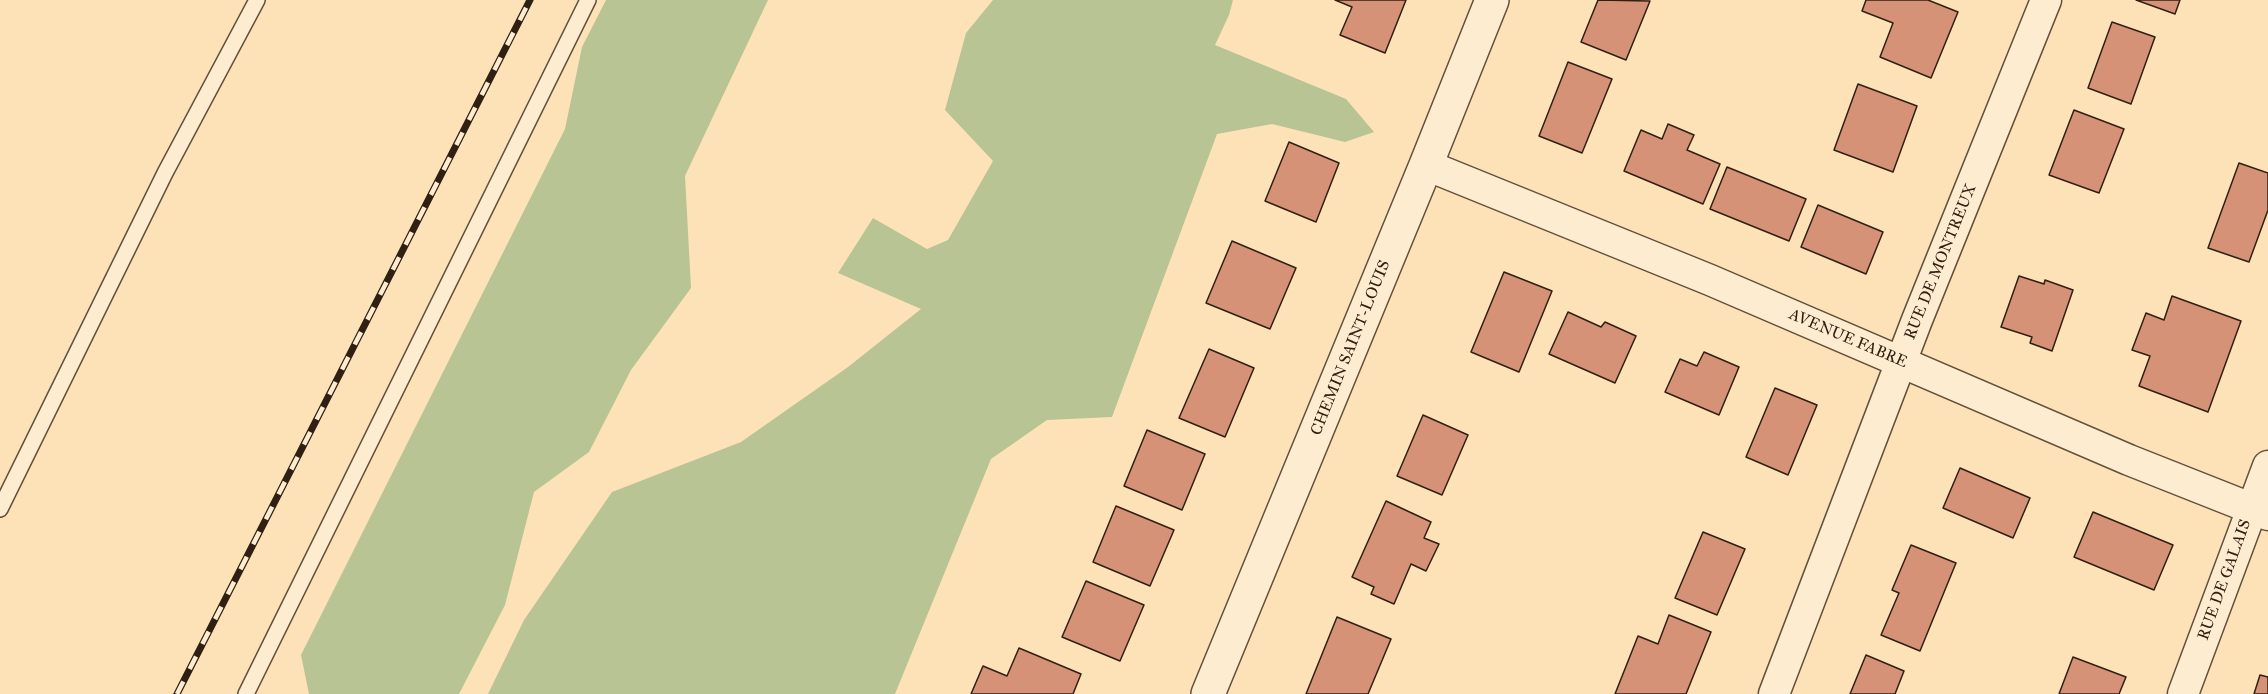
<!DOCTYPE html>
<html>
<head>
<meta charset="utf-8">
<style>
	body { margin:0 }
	canvas { display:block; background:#fde2b7 }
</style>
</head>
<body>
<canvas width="2268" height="694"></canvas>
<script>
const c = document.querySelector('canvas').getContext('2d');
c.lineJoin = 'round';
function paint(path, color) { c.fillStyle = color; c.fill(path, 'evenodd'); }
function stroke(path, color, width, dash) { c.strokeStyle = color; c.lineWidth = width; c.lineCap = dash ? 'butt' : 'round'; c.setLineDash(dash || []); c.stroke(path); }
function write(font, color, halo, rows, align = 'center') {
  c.font = font + ' "IM FELL Great Primer",serif'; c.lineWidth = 5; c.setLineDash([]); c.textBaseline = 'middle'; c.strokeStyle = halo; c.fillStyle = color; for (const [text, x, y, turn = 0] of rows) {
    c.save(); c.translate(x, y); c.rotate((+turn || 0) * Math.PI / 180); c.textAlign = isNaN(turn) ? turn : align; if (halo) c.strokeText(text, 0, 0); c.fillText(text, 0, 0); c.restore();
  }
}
paint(new Path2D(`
	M 606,0 L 768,0 L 685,176 L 691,288 L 631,370 L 589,452 L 534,492 L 505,605 L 459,694 L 309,694 L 301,655 L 565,129 L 582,47 Z
	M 993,0 L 1233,0 L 1229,15 L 1215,45 L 1346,99 L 1374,132 L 1345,142 L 1272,124 L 1217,134 L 1112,417 L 1047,420 L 991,459 L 895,694 L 488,694 L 524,620 L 612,492 L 741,442 L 848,367 L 921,309 L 838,273 L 873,218 L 927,249 L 948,240 L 993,161 L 945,110 L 966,33 Z`), '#b9c494');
const building = new Path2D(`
	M 1335,0 L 1406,0 L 1385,53 L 1340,35 L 1352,7 Z
	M 1598,0 L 1650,1 L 1626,60 L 1581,42 Z
	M 1866,0 L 1928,0 L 1958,12 L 1931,78 L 1880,57 L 1893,23 L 1862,11 Z
	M 2136,0 L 2180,0 L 2175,14 Z
	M 2112,22 L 2155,37 L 2131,104 L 2088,88 Z
	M 1568,62 L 1612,79 L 1582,153 L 1539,136 Z
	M 1858,84 L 1917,106 L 1893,172 L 1834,150 Z
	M 2074,110 L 2124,129 L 2099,193 L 2049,175 Z
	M 1668,124 L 1694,135 L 1687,150 L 1720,164 L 1703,204 L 1624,171 L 1641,130 L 1662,139 Z
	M 1289,142 L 1339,163 L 1316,222 L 1265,201 Z
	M 2239,163 L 2268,173 L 2268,210 L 2249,262 L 2208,248 Z
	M 1727,167 L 1806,199 L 1789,241 L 1710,209 Z
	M 1818,205 L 1883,232 L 1866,274 L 1801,247 Z
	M 1232,241 L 1296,268 L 1270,329 L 1206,303 Z
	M 1504,272 L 1552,291 L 1519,372 L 1471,352 Z
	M 2019,276 L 2044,284 L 2045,280 L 2073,290 L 2052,351 L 2030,343 L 2032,337 L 2001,327 Z
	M 2172,296 L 2241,321 L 2208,412 L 2139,386 L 2150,356 L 2132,350 L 2146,313 L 2164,320 Z
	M 1568,312 L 1601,327 L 1605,322 L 1636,336 L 1615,383 L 1549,354 Z
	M 1209,349 L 1254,368 L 1225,437 L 1179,418 Z
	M 1704,352 L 1739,367 L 1719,415 L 1665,392 L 1680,359 L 1697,366 Z
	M 1775,388 L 1817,405 L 1788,475 L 1746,457 Z
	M 1423,415 L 1468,435 L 1442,495 L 1397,476 Z
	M 1147,430 L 1205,454 L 1182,510 L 1124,486 Z
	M 1960,468 L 2030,498 L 2013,538 L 1943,508 Z
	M 1386,501 L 1431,522 L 1424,538 L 1439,544 L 1426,571 L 1411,564 L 1394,604 L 1371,594 L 1374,587 L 1352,577 Z
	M 1116,506 L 1174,530 L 1150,586 L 1093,562 Z
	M 2093,512 L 2173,545 L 2154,590 L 2074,557 Z
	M 1703,532 L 1745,549 L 1717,615 L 1675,598 Z
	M 1911,545 L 1956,563 L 1920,651 L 1881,635 L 1899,593 L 1892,590 Z
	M 1086,581 L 1144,605 L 1120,661 L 1062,637 Z
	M 1669,615 L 1711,632 L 1686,694 L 1615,694 L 1638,636 L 1658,644 Z
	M 1337,617 L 1391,639 L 1368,694 L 1306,694 Z
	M 1019,648 L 1081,674 L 1073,694 L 971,694 L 983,666 L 1007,676 Z
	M 1866,655 L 1904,671 L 1895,694 L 1850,694 Z
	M 2073,657 L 2126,677 L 2119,694 L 2059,694 Z
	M 2260,675 L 2268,677 L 2268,694 L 2254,694 Z`);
paint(building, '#d59277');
stroke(building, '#302013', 1.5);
const service = new Path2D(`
	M 0,509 L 165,173 L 257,0
	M 246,694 L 588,0`);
const minor = new Path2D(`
	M 1426,165 L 1710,280 L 2129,460 L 2268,515
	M 1774,694 L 1917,320 L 2046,0
	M 2183,694 L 2268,466`);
const tertiary = new Path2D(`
	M 1208,694 L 1426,165 L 1492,0`);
stroke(service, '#63503c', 18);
stroke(minor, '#63503c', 33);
stroke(tertiary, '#63503c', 36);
stroke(service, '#feecd0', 15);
stroke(minor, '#feecd0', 30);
stroke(tertiary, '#feecd0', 33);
const rail = new Path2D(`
	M 177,694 L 530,0`);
stroke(rail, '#302013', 7);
stroke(rail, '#feecd0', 4.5, [14]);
write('16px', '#302013', '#feecd0', [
	["RUE DE MONTREUX",1941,262,-68],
	["AVENUE FABRE",1848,339,23],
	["CHEMIN SAINT-LOUIS",1351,348,-68],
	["RUE DE GALAIS",2225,580,-70]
]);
</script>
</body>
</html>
